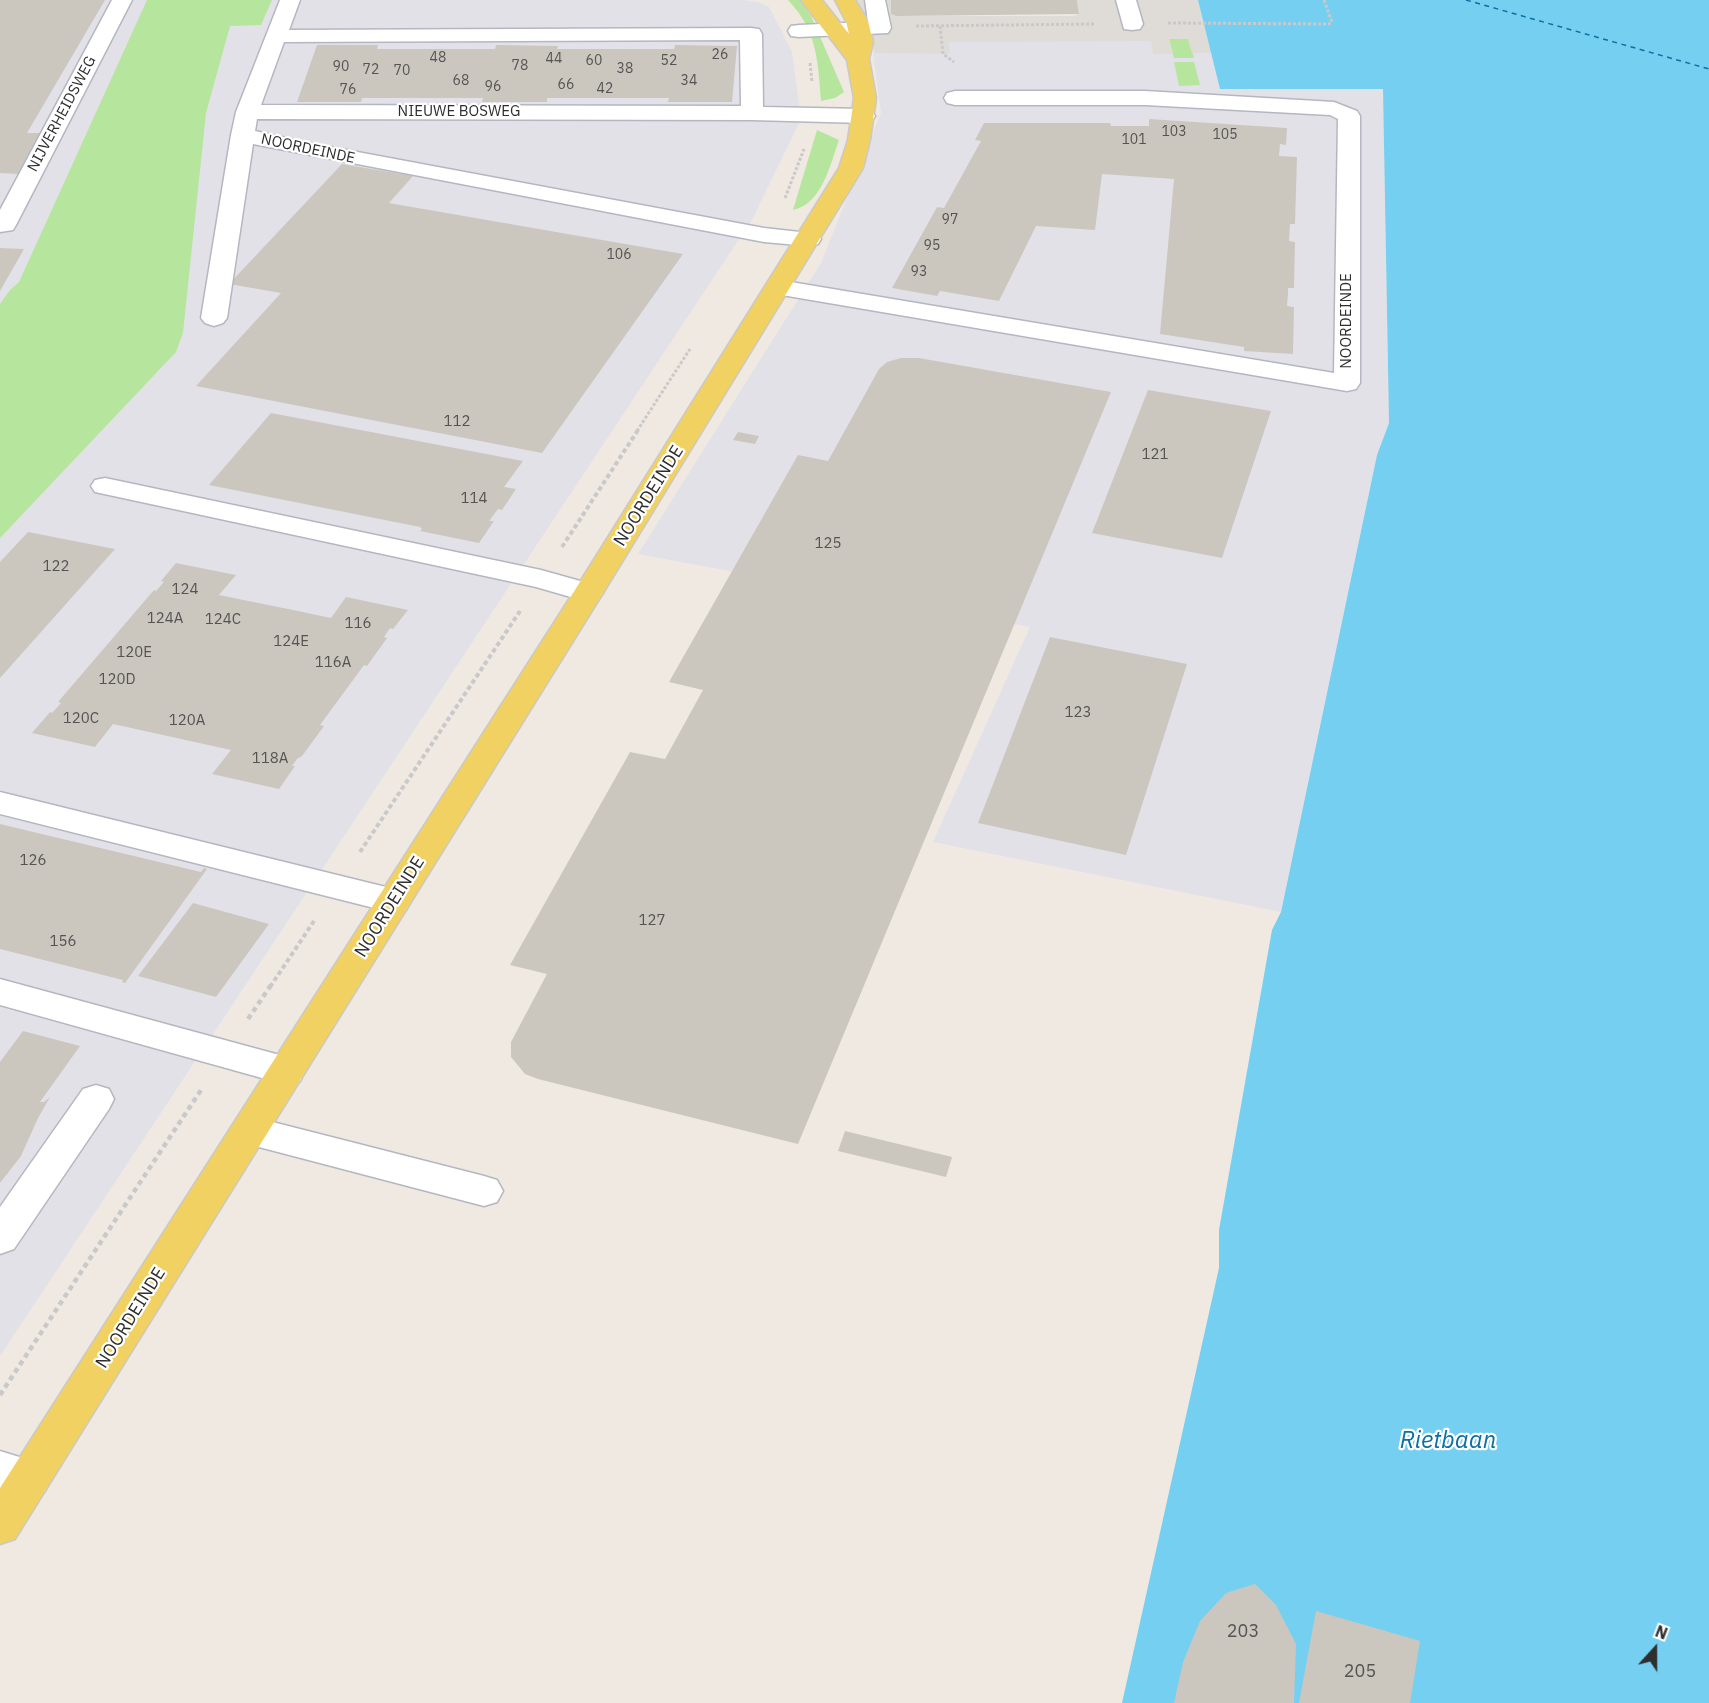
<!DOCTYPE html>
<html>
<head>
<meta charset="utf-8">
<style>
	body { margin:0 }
	#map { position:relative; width:1709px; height:1703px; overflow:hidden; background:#efe9e1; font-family:"IBM Plex Sans",sans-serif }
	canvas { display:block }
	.north { position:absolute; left:1625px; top:1619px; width:60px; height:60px; -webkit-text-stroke:4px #fff; paint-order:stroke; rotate:21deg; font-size:16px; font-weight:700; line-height:24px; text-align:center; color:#2e2e2e }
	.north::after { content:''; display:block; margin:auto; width:21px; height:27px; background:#2e2e2e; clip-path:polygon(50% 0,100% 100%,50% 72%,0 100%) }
</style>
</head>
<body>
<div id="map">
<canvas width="1709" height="1703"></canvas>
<div class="north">N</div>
</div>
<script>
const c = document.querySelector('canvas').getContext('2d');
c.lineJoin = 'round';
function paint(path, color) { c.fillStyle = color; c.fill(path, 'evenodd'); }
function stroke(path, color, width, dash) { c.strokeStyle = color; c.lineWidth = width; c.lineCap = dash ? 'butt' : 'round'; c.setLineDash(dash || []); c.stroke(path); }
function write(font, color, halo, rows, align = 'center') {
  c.font = font + ' "IBM Plex Sans",sans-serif'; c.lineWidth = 4.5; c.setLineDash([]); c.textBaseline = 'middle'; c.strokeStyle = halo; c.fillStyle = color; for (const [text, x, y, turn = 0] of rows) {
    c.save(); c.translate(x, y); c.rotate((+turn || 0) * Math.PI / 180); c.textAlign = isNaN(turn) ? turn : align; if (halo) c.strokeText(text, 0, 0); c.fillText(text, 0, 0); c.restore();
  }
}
paint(new Path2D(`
	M 0,0 L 743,0 L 758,2 L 769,7 L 792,52 L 801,119 L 753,218 L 0,1356 Z
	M 1203,25 L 1221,89 L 1383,89 L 1389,423 L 1377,455 L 1281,912 L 933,842 L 1030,627 L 638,554 L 821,263 L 881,113 L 870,29 Z`), '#e3e1e8');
paint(new Path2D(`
	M 147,0 L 272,0 L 261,25 L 230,26 L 206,113 L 183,333 L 176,352 L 0,538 L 0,304 L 10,290 L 19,282 Z
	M 788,0 L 800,0 L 811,16 L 844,92 L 835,98 L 821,101 C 818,61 817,30 788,0 Z
	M 1169,39 L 1189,39 L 1194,58 L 1174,58 Z
	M 1174,62 L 1194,62 L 1200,85 L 1179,86 Z
	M 817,130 L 839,140 C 830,165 822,204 793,210 Z`), '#b6e59e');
paint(new Path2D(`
	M 856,0 L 891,0 L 891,14 L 896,16 L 1073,16 L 1079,14 L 1077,0 L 1198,0 L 1212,53 L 1192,53 L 1188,39 L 1169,39 L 1173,54 L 1153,54 L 1151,41 L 949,42 L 950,54 L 875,53 L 862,9 Z`), '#dfdcd8');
paint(new Path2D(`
	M 1198,0 L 1709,0 L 1709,1703 L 1122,1703 L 1219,1268 L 1219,1230 L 1272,930 L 1281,912 L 1377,455 L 1389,423 L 1383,89 L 1220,89 Z`), '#75cff0');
stroke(new Path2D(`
	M 1466,0 L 1709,69`), '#0d6fa3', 1.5, [5, 4.5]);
paint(new Path2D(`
	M 0,0 L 105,0 L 27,133 L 42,133 L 19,174 L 0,173 Z
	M 891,0 L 1077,0 L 1079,14 L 896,16 L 891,14 Z
	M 317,45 L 378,45 L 377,49 L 495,49 L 496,45 L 558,46 L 557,49 L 674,49 L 675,45 L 737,46 L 732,102 L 668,102 L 669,98 L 547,98 L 547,102 L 482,102 L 483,98 L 362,98 L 361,102 L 297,102 Z
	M 1149,119 L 1287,128 L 1286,145 L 1280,144 L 1279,156 L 1297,157 L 1295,224 L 1290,224 L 1289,241 L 1295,242 L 1294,288 L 1288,288 L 1288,294 L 1287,306 L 1294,307 L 1293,354 L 1244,351 L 1244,347 L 1160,334 L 1174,179 L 1102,174 L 1095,230 L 1036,226 L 999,301 L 940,291 L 937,296 L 892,288 L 937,207 L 944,208 L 981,141 L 975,140 L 984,123 L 1110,123 L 1111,126 L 1149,126 Z
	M 342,164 L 413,176 L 389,203 L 683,254 L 542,453 L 196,386 L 281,293 L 229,284 Z
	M 0,248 L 24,249 L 0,291 Z
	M 901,358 L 919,358 L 1111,392 L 798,1144 L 538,1079 L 525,1074 L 511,1057 L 511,1042 L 547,974 L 510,965 L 630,752 L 665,759 L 703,690 L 669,682 L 798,455 L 828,461 L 879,369 L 887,362 Z
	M 1148,390 L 1271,411 L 1222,558 L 1092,533 Z
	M 271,413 L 523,461 L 504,487 L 516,489 L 502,510 L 498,509 L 489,521 L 494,521 L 479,543 L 420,531 L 422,529 L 420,527 L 209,485 Z
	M 738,432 L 759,436 L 755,444 L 733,440 Z
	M 28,532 L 115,549 L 0,678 L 0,562 Z
	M 176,563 L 236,575 L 219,595 L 293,610 L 331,618 L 346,597 L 408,610 L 393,629 L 390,628 L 384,637 L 387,638 L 367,666 L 364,665 L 320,725 L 324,726 L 302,756 L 297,759 L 292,766 L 295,766 L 279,789 L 212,774 L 231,750 L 113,724 L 95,747 L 32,733 L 50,712 L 52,713 L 61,703 L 58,702 L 154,590 L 156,591 L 164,582 L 161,581 Z
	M 1050,637 L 1187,664 L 1126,855 L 978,823 Z
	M 0,824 L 201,872 L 204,868 L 207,869 L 125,983 L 122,982 L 123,980 L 0,949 Z
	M 193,903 L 269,924 L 216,997 L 138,976 Z
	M 23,1031 L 80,1046 L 40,1102 L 44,1102 L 50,1097 L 38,1118 L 21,1156 L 0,1183 L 0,1062 Z
	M 845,1131 L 952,1157 L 946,1177 L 838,1151 Z
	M 1255,1584 L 1276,1605 L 1296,1644 L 1294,1703 L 1174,1703 L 1183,1662 L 1200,1621 L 1226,1593 Z
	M 1316,1611 L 1420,1641 L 1410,1703 L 1299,1703 Z`), '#cbc7bf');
const minor = new Path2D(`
	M 112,0 L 132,0 L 16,225 L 13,230 L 0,232 L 0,210 Z
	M 280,0 L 300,0 L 289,30 L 751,28 L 759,29 L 762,34 L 763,107 L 864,109 L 872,111 L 875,116 L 872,121 L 864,123 L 752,120 L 257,119 L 255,131 L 304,142 L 764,228 L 818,234 L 821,239 L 818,244 L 809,246 L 764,242 L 253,144 L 227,318 L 223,323 L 214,326 L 205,323 L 201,318 L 231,135 L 236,112 ZM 740,40 L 741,106 L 261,105 L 284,42 Z
	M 865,0 L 885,0 L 891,28 L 888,33 L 799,37 L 791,36 L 788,31 L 791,26 L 799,25 L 868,22 Z
	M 1116,0 L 1136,0 L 1143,24 L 1140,29 L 1132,30 L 1124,29 Z
	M 955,91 L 1145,91 L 1334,102 L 1357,111 L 1360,116 L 1360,383 L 1356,389 L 1347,391 L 770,293 L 766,288 L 770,283 L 779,280 L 1334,373 L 1338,119 L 1330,115 L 1145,105 L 955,105 L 947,103 L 944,98 L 947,93 Z
	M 105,478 L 541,570 L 598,586 L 603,593 L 598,600 L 588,602 L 536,587 L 95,492 L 91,486 L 95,480 Z
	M 0,792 L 394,889 L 406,892 L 411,901 L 406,910 L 394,913 L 0,814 Z
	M 0,979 L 287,1057 L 300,1061 L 305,1071 L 300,1081 L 287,1085 L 0,1005 Z
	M 96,1085 L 109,1089 L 114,1099 L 109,1109 L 14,1249 L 0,1254 L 0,1207 L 83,1089 Z
	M 249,1116 L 484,1176 L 497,1180 L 503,1191 L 497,1202 L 484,1206 L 236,1141 L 231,1131 L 236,1121 Z
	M 0,1451 L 45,1465 L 51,1478 L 45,1491 L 30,1497 L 0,1489 Z`);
const major = new Path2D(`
	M 801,0 L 822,0 L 849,34 L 846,21 L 835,0 L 855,0 L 868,21 L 873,42 L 869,59 L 876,98 L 870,140 L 863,168 L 603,593 L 15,1539 L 0,1544 L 0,1488 L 573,593 L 839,168 L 848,140 L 854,98 L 847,60 Z`);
stroke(minor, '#b4b7c1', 3);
stroke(major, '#c9c9c9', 3);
stroke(new Path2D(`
	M 1168,23 L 1329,24 L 1332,22 L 1324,0
	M 916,26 L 1094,24
	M 940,26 L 943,54 L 954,62
	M 810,63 L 812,82
	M 785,198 L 804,149
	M 637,431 L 690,349`), '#c9c9c9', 3, [3, 2]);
stroke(new Path2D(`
	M 562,547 L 638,430
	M 360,852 L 520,611
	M 270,987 L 314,921`), '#c9c9c9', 4, [4.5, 3]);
stroke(new Path2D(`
	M 248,1019 L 271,985
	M 0,1395 L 201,1090`), '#c9c9c9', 4.5, [5, 4]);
paint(minor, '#fff');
paint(major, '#f2d163');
write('14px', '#555452', null, [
	["26",720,55],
	["48",438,58],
	["44",554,59],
	["60",594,61],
	["52",669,61],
	["78",520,66],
	["90",341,67],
	["38",625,69],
	["72",371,70],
	["70",402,71],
	["68",461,81],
	["34",689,81],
	["66",566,85],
	["96",493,87],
	["42",605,89],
	["76",348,90],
	["103",1174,132],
	["105",1225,135],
	["101",1134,140],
	["97",950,220],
	["95",932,246],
	["106",619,255],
	["93",919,272]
]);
write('15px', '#2e2e2e', '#fff', [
	["NIEUWE BOSWEG",459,112],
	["NIJVERHEIDSWEG",62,114,-62],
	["NOORDEINDE",308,149,12],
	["NOORDEINDE",1347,321,-90]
]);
write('15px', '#555452', null, [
	["112",457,422],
	["121",1155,455],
	["114",474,499],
	["125",828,544],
	["122",56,567],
	["124",185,590],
	["124A",165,619],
	["124C",223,620],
	["116",358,624],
	["124E",291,642],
	["120E",134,653],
	["116A",333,663],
	["120D",117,680],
	["123",1078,713],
	["120C",81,719],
	["120A",187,721],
	["118A",270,759],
	["126",33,861],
	["127",652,921],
	["156",63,942]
]);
write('18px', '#2e2e2e', '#fff', [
	["NOORDEINDE",649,496,-58],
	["NOORDEINDE",390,907,-58],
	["NOORDEINDE",131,1318,-58]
]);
write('18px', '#555452', null, [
	["203",1243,1632],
	["205",1360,1672]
]);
write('italic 24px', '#0d6fa3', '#fff', [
	["Rietbaan",1448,1441]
]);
</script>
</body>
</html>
